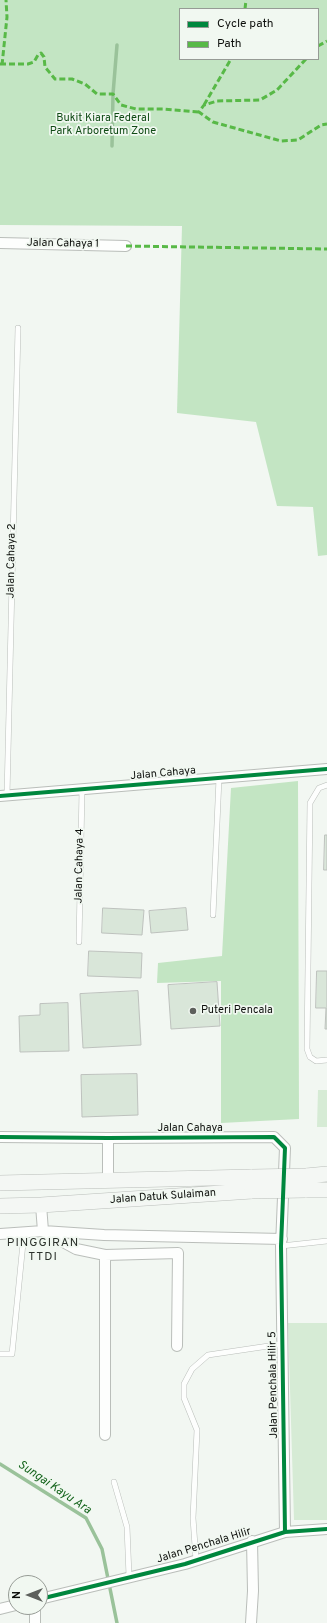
<!DOCTYPE html>
<html>
<head>
<meta charset="utf-8">
<style>
	body { margin:0 }
	#map { position:relative; width:327px; height:1623px; overflow:hidden; background:#f2f7f2; font-family:Overpass,sans-serif }
	canvas { display:block }
	.legend { position:absolute; left:179px; top:8px; width:140px; height:52px; box-sizing:border-box; background:#f1f8f1; border:1px solid #969b95; margin:0; padding:5px 7px; list-style:none; font-size:12px; color:#0d0f0c }
	.legend li { display:flex; align-items:center; gap:8px; height:20px }
	.legend b { width:20px; border:1px solid #969b95 }
	.north { position:absolute; left:8px; top:1575px; width:40px; height:40px; box-sizing:border-box; background:#f1f8f1; border:1px solid #969b95; border-radius:50%; rotate:270deg; font-size:11px; font-weight:700; line-height:16px; text-align:center; color:#0d0f0c }
	.north::after { content:''; display:block; margin:auto; width:14px; height:18px; background:#5d605c; clip-path:polygon(50% 0,100% 100%,50% 72%,0 100%) }
</style>
</head>
<body>
<div id="map">
<canvas width="327" height="1623"></canvas>
<ul class="legend">
<li><b style="height:5px;background:#00873e"></b>Cycle path</li>
<li><b style="height:5px;background:#58b947"></b>Path</li>
</ul>
<div class="north">N</div>
</div>
<script>
const c = document.querySelector('canvas').getContext('2d');
c.lineJoin = 'round';
function paint(path, color) { c.fillStyle = color; c.fill(path, 'evenodd'); }
function stroke(path, color, width, dash) { c.strokeStyle = color; c.lineWidth = width; c.lineCap = dash ? 'butt' : 'round'; c.setLineDash(dash || []); c.stroke(path); }
function write(font, color, halo, rows, align = 'center') {
  c.font = font + ' Overpass,sans-serif'; c.lineWidth = 3.5; c.setLineDash([]); c.textBaseline = 'middle'; c.strokeStyle = halo; c.fillStyle = color; for (const [text, x, y, turn = 0] of rows) {
    c.save(); c.translate(x, y); c.rotate((+turn || 0) * Math.PI / 180); c.textAlign = isNaN(turn) ? turn : align; if (halo) c.strokeText(text, 0, 0); c.fillText(text, 0, 0); c.restore();
  }
}
paint(new Path2D(`
	M 318,1090 L 327,1090 L 327,1127 L 317,1127 Z
	M 288,1323 L 327,1323 L 327,1520 L 294,1520 Z`), '#d6ebd5');
paint(new Path2D(`
	M 0,0 L 327,0 L 327,555 L 318,556 L 313,507 L 277,506 L 256,422 L 177,413 L 182,226 L 0,225 ZM 180,9 L 318,9 L 318,59 L 180,59 Z
	M 298,781 L 299,1119 L 221,1123 L 221,981 L 157,983 L 158,963 L 222,956 L 231,788 Z`), '#c3e5c3');
stroke(new Path2D(`
	M 112,146 L 113,94 L 117,45
	M 0,1464 L 86,1518 L 102,1549 L 117,1623`), '#9ac29a', 3.5);
const building = new Path2D(`
	M 325,835 L 327,835 L 327,870 L 324,870 Z
	M 103,908 L 144,910 L 142,935 L 102,933 Z
	M 186,908 L 188,930 L 151,933 L 149,911 Z
	M 89,951 L 142,953 L 141,978 L 88,976 Z
	M 317,971 L 327,971 L 327,1029 L 325,1029 L 326,1008 L 316,1008 Z
	M 217,982 L 220,1026 L 171,1029 L 168,985 Z
	M 138,991 L 141,1045 L 83,1048 L 80,994 Z
	M 68,1003 L 69,1051 L 20,1052 L 19,1016 L 40,1015 L 40,1004 Z
	M 137,1074 L 138,1115 L 82,1117 L 81,1075 Z`);
paint(building, '#d9e6d9');
stroke(building, '#bdc1bd', 1);
const service = new Path2D(`
	M 327,785 L 319,788 L 310,803 L 307,1049 L 310,1057 L 316,1061 L 327,1060
	M 7,795 L 18,328
	M 213,915 L 219,778
	M 79,942 L 82,790
	M 281,1246 L 327,1241
	M 0,1354 L 12,1354 L 24,1233
	M 114,1482 L 127,1527 L 129,1576
	M 196,1560 L 193,1518 L 197,1430 L 184,1398 L 184,1384 L 192,1369 L 208,1355 L 282,1344`);
const minor = new Path2D(`
	M 0,243 L 126,246
	M 0,796 L 327,769
	M 0,1137 L 108,1138 L 274,1137 L 285,1148 L 281,1246 L 285,1532
	M 108,1138 L 108,1180
	M 41,1205 L 43,1231 L 76,1249 L 105,1255 L 105,1435
	M 0,1234 L 43,1231 L 104,1235 L 282,1239
	M 105,1255 L 178,1253 L 177,1346
	M 40,1599 L 185,1564 L 285,1532 L 327,1529
	M 35,1607 L 35,1623
	M 0,1609 L 16,1605
	M 251,1623 L 253,1591 L 252,1541`);
const secondary = new Path2D(`
	M 306,1176 L 327,1174
	M 0,1183 L 252,1177
	M 305,1190 L 327,1190
	M 0,1206 L 41,1205 L 252,1191`);
stroke(service, '#babeba', 6);
stroke(minor, '#babeba', 12);
stroke(secondary, '#babeba', 16);
stroke(service, '#fdfefd', 5);
stroke(minor, '#fdfefd', 10);
stroke(secondary, '#f4f7f4', 15);
const secondaryBridge = new Path2D(`
	M 252,1177 L 306,1176
	M 252,1191 L 305,1190`);
stroke(secondaryBridge, '#babeba', 16, []);
stroke(secondaryBridge, '#f4f7f4', 15);
stroke(new Path2D(`
	M 245,9 L 246,0
	M 318,46 L 327,41
	M 306,59 L 277,90 L 260,100 L 217,101 L 204,105 L 199,112 L 213,122 L 281,141 L 298,140 L 321,125 L 327,124
	M 0,64 L 28,64 L 34,62 L 38,55 L 41,53 L 44,57 L 45,67 L 55,79 L 72,79 L 85,84 L 97,94 L 113,94 L 121,105 L 136,109 L 163,109 L 199,112
	M 2,65 L 7,17 L 6,0
	M 204,105 L 231,59
	M 126,246 L 327,249`), '#58b947', 3, [6, 3]);
stroke(new Path2D(`
	M 0,796 L 327,769
	M 0,1137 L 108,1138 L 274,1137 L 285,1148 L 281,1246 L 285,1532
	M 40,1599 L 185,1564 L 285,1532 L 327,1529`), '#00873e', 4);
for (const [x, y, r, color] of [
	[193,1011,4,"#5d605c"]
]) { const dot = new Path2D(); dot.arc(x, y, r, 0, 2 * Math.PI); c.fillStyle = color; c.fill(dot); stroke(dot, '#f1f8f1', 1.5); }
write('11px', '#0f4a14', '#f1f8f1', [
	["Bukit Kiara Federal",103,119],
	["Park Arboretum Zone",103,132]
]);
write('11px', '#0d0f0c', '#f1f8f1', [
	["Jalan Cahaya 1",63,244,1],
	["Jalan Cahaya 2",12,561,-89],
	["Jalan Cahaya",163,774,-5],
	["Jalan Cahaya 4",80,866,-89],
	["Jalan Cahaya",190,1129],
	["Jalan Datuk Sulaiman",163,1197,-4],
	["Jalan Penchala Hilir 5",274,1385,-91],
	["Jalan Penchala Hilir",204,1546,-17]
]);
write('11px', '#0d0f0c', '#f1f8f1', [
	["Puteri Pencala",201,1011]
], 'left');
c.letterSpacing = '1px';
write('12px', '#2d322d', '#f1f8f1', [
	["PINGGIRAN",43,1244],
	["TTDI",43,1258]
]);
c.letterSpacing = '0px';
write('italic 12px', '#14631c', '#f1f8f1', [
	["Sungai Kayu Ara",54,1488,34]
]);
</script>
</body>
</html>
